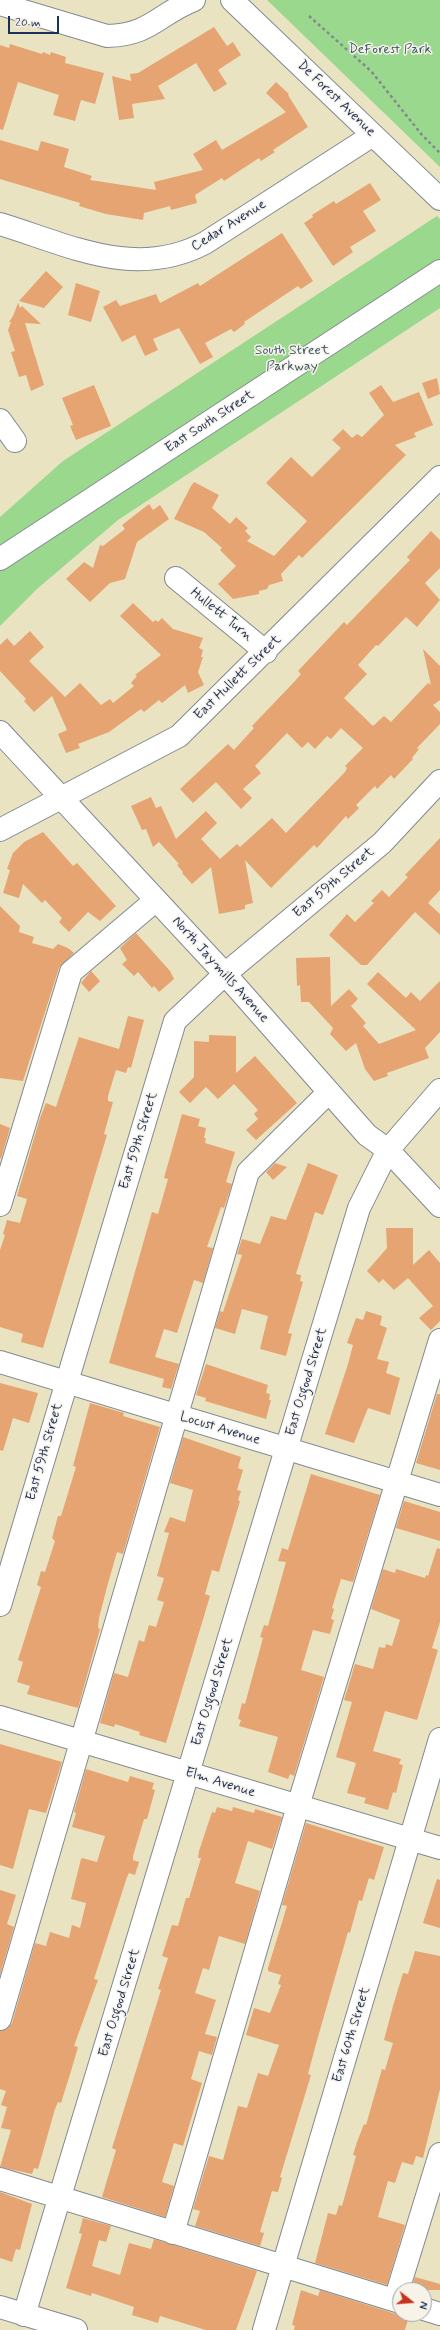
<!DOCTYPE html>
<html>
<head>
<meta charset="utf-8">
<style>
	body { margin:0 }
	#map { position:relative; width:440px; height:2330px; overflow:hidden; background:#eae3c2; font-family:Mynerve,sans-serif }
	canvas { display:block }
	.north { position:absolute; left:392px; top:2282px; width:40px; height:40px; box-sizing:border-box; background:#f7f3e8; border:1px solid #9fa5b1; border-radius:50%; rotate:107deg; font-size:11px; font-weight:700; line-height:16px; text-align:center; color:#1b2f5e }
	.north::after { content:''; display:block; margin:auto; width:14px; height:18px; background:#c8321e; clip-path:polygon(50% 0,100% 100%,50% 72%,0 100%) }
	.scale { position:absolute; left:8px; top:16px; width:51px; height:18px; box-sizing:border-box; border:2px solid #1b2f5e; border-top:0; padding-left:5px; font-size:12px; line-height:14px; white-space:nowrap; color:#1b2f5e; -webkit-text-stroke:3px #f7f3e8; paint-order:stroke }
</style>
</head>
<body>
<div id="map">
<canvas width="440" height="2330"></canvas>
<div class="north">N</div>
<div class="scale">20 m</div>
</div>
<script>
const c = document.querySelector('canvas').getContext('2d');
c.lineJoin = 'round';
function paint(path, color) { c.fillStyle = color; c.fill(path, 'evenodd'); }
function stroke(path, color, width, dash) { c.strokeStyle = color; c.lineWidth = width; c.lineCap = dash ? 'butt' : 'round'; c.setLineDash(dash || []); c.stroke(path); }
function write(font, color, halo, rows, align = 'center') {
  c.font = font + ' Mynerve,sans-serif'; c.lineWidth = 3; c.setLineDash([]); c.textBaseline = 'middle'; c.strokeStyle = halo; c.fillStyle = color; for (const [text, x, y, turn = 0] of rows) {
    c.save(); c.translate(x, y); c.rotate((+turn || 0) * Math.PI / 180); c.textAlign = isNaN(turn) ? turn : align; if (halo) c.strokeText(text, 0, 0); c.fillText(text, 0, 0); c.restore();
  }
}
paint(new Path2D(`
	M 267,0 L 440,0 L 440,167 Z
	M 437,216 L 440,219 L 440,308 L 118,520 L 37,589 L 0,626 L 0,517 L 63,461 Z`), '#9ad88d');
paint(new Path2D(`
	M 214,27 L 227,46 L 233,42 L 241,55 L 218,70 L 227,84 L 214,92 L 196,63 L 158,86 L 165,99 L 132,104 L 134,118 L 119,120 L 112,76 L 131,81 L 130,74 L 138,73 Z
	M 10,44 L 42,54 L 43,52 L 50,55 L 51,52 L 66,57 L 65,63 L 104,73 L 95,104 L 81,100 L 75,121 L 68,119 L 53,115 L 59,95 L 18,82 L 3,130 L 0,129 L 0,45 L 9,48 Z
	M 276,82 L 289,94 L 288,95 L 308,127 L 273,150 L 275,152 L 261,161 L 259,158 L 224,181 L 222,178 L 195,195 L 197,203 L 171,210 L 170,206 L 144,213 L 143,220 L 106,214 L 79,206 L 80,203 L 0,179 L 0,140 L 38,151 L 41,141 L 69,149 L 64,167 L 92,176 L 90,180 L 156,190 L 154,182 L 203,170 L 193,154 L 216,140 L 222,150 L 286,112 L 266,93 Z
	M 370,183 L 381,200 L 363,211 L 376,231 L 350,247 L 353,252 L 333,266 L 304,223 L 313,217 L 312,215 L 334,201 L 336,204 Z
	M 282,233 L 313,281 L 301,289 L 298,286 L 244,322 L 245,324 L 234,332 L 231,329 L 205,343 L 213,357 L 200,364 L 179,328 L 153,339 L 158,350 L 145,356 L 135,335 L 122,342 L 103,307 L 116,300 L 120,306 L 156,294 L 160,303 L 198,283 L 200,286 Z
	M 46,271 L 63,287 L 44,308 L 19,301 Z
	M 76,283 L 100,291 L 91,322 L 68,315 Z
	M 18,303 L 20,308 L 22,306 L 41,324 L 25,323 L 44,385 L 31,391 L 26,375 L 19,377 L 11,352 L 15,351 L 8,330 L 11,322 L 9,322 L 13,316 Z
	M 437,378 L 440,394 L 428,399 L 422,383 Z
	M 94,385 L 111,426 L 76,440 L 70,426 L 73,425 L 62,398 Z
	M 381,385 L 393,402 L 419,392 L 433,425 L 414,433 L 416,437 L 395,445 L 406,455 L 302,558 L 299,555 L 281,574 L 283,581 L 269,585 L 267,589 L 259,591 L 259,594 L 233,599 L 218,584 L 236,566 L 220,550 L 222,548 L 204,532 L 174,519 L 191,486 L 194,482 L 219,495 L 212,508 L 230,524 L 236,517 L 248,528 L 245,531 L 251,537 L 247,541 L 274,556 L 307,521 L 266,483 L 291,457 L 312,477 L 341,448 L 332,440 L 343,429 L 352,438 L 357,434 L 362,437 L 384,415 L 369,393 Z
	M 149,504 L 153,510 L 160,505 L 169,519 L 137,542 L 125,579 L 110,583 L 90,602 L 66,579 L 84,562 L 93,568 L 100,545 L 103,546 L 125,529 L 122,525 Z
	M 431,531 L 440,540 L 440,568 L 425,583 L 440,600 L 417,627 L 406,617 L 378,646 L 376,645 L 358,665 L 367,674 L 344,698 L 373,726 L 384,716 L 391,722 L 428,683 L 431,685 L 423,649 L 440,666 L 440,700 L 433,705 L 440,712 L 440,724 L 417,748 L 419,749 L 412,758 L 413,759 L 394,779 L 391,775 L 377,789 L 375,786 L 356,805 L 359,808 L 348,819 L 346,816 L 317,848 L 314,845 L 271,888 L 245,860 L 253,903 L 245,905 L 245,909 L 219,914 L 211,867 L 192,884 L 182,873 L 183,872 L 177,865 L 179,864 L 159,842 L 153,847 L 146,829 L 142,830 L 131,806 L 151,797 L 156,808 L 161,806 L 176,839 L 206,811 L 217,823 L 201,839 L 220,859 L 237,844 L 240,847 L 272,818 L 286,833 L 345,772 L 347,768 L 345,766 L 363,748 L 341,728 L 331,739 L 327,736 L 315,749 L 308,742 L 302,748 L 287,733 L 255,766 L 261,773 L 243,789 L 252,798 L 241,809 L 216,782 L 193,803 L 180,789 L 228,744 L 234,750 L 254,728 L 252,726 L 295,681 L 301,674 L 298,671 L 344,622 L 347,625 L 410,560 L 407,557 Z
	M 133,603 L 153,622 L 156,620 L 158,622 L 162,618 L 173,629 L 203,638 L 199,648 L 203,650 L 201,657 L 203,657 L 198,672 L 204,685 L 188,693 L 185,685 L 162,703 L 159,700 L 144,712 L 141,709 L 109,732 L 78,744 L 80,748 L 66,753 L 58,734 L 67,730 L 52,696 L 34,712 L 24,701 L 26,699 L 0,671 L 0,645 L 7,638 L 14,646 L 30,631 L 44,647 L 29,661 L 65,697 L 80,683 L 101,705 L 110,699 L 113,703 L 134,686 L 131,683 L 137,676 L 135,675 L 161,655 L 120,616 Z
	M 43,832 L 73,866 L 77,863 L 116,906 L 100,921 L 88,912 L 69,932 L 59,922 L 62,918 L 45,900 L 42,903 L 23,884 L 19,898 L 3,893 L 10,870 L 7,869 L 13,853 L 24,842 Z
	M 440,838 L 440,890 L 428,903 L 440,914 L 440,935 L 415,912 L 367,965 L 361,965 L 329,935 L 347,914 L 355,922 L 374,903 L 371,901 L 382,890 L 389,897 L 408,877 L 405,875 Z
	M 0,906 L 20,926 L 19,932 L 34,937 L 32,943 L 53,949 L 58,944 L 68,948 L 74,953 L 59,968 L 23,1081 L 0,1078 Z
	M 136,933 L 170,971 L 174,979 L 159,992 L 154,986 L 152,988 L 138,972 L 134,976 L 122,964 L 127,960 L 120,948 Z
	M 330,957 L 331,1006 L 349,989 L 358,999 L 351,1006 L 366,1023 L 363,1026 L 379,1044 L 416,1030 L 367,984 L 378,972 L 406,998 L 411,992 L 420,1001 L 440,981 L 440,1032 L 425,1048 L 429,1058 L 387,1073 L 388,1076 L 374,1081 L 365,1069 L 356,1043 L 346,1051 L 330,1034 L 333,1028 L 309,1002 L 301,1002 L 300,985 L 297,986 L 296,958 Z
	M 91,971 L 100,981 L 89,992 L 81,983 Z
	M 128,1016 L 144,1020 L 131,1068 L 128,1067 L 126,1073 L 116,1070 L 108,1096 L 108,1101 L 113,1102 L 104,1134 L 107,1135 L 43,1348 L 21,1342 L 23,1334 L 0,1327 L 0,1250 L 5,1235 L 3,1234 L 7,1220 L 20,1223 L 27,1199 L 17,1196 L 40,1118 L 46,1103 L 56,1107 L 79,1037 L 119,1049 Z
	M 209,1035 L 236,1036 L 236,1073 L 255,1056 L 297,1103 L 256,1140 L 246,1130 L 258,1119 L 254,1114 L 258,1110 L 234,1084 L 218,1099 L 206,1087 L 190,1103 L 179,1092 L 194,1077 L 194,1041 L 209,1042 Z
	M 182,1114 L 200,1119 L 198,1126 L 206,1128 L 204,1138 L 206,1138 L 205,1143 L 235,1152 L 226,1182 L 232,1184 L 224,1208 L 221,1207 L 207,1247 L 213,1248 L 203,1283 L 194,1280 L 177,1333 L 164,1329 L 155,1357 L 179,1364 L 171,1389 L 162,1387 L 164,1379 L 109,1363 L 152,1212 L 158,1214 L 168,1179 L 164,1178 Z
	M 0,1124 L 10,1128 L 1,1159 L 0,1158 Z
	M 275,1163 L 287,1167 L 273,1180 L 266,1172 Z
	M 308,1163 L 338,1175 L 323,1215 L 315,1212 L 296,1274 L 301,1275 L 300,1281 L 303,1282 L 288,1333 L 292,1334 L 286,1356 L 260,1349 L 268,1316 L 242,1309 L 235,1334 L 215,1328 L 220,1311 L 223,1312 L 242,1255 L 237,1254 L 242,1239 L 260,1244 L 271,1216 L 286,1220 Z
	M 386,1228 L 413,1228 L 413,1265 L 429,1250 L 440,1263 L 440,1321 L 431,1330 L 419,1318 L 433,1306 L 408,1278 L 394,1290 L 383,1279 L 379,1283 L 367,1271 L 387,1248 Z
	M 366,1311 L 382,1316 L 380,1325 L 387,1328 L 377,1359 L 389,1362 L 386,1373 L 400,1378 L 390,1415 L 368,1408 L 354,1443 L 325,1434 L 348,1364 L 353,1345 L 347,1343 L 356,1318 L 363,1320 Z
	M 206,1364 L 268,1385 L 266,1393 L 270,1394 L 269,1400 L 271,1400 L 266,1419 L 205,1401 L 206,1398 L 196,1395 Z
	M 0,1383 L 38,1393 L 29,1423 L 13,1418 L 3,1451 L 0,1450 Z
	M 437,1394 L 440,1394 L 440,1470 L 416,1463 Z
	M 90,1403 L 124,1413 L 123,1416 L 160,1427 L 123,1554 L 117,1552 L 107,1587 L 99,1618 L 98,1628 L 100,1629 L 78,1708 L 27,1694 L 30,1686 L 17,1682 L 23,1662 L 18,1660 L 41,1587 L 37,1585 L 41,1571 L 45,1572 L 55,1541 L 52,1538 L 58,1516 L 61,1516 L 76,1467 L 73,1466 Z
	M 183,1437 L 241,1457 L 238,1468 L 243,1470 L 237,1490 L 241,1491 L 238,1500 L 240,1501 L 219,1572 L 212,1570 L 205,1594 L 210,1596 L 166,1743 L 139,1735 L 140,1732 L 115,1724 L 114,1727 L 100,1723 L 114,1673 L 128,1677 L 139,1640 L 144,1642 L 149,1625 L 156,1627 L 164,1602 L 157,1600 L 164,1578 L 157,1576 L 169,1533 L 164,1532 L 170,1517 L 185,1522 L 193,1490 L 170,1483 Z
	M 311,1474 L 380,1495 L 353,1582 L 341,1579 L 332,1608 L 334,1609 L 331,1619 L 334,1620 L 330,1634 L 313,1630 L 301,1670 L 324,1677 L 294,1776 L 290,1774 L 288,1779 L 268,1772 L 278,1737 L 239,1726 L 241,1720 L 238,1719 L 242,1703 L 245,1704 L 263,1638 L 260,1637 L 264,1625 L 268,1626 L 284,1569 L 286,1562 L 278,1561 L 282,1548 L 288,1550 Z
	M 404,1501 L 440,1512 L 440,1541 L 396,1528 Z
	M 437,1548 L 440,1549 L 440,1622 L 432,1648 L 438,1650 L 417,1720 L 385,1711 L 373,1751 L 401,1759 L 399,1764 L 403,1765 L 396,1793 L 393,1792 L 388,1810 L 364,1803 L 366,1798 L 347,1793 L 356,1763 L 336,1757 L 352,1702 L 344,1700 L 355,1664 L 373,1669 L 379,1647 L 385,1648 L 386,1644 L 392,1646 L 400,1620 L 371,1609 L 383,1569 L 395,1573 L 396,1569 L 425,1578 L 426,1575 L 428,1576 Z
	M 0,1744 L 62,1762 L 46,1813 L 29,1809 L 13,1869 L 0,1865 Z
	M 86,1769 L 128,1782 L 130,1776 L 154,1783 L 152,1789 L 155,1790 L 147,1819 L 144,1819 L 133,1856 L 133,1860 L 139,1862 L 135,1875 L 129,1873 L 127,1877 L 94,1979 L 98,1980 L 92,1996 L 74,2046 L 78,2047 L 71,2071 L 61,2103 L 58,2102 L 55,2109 L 38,2169 L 34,2168 L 32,2174 L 0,2167 L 11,2130 L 1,2128 L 7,2107 L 1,2105 L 6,2091 L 0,2089 L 0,2031 L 8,2028 L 12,2023 L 35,1943 L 46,1946 L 50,1932 L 69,1938 L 72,1925 L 80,1928 L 86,1903 L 71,1899 L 81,1859 L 82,1858 L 97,1862 L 105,1836 L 72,1827 L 76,1813 L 74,1812 Z
	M 217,1807 L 232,1811 L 233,1807 L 254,1813 L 255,1809 L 282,1817 L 272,1849 L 248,1841 L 235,1883 L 260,1891 L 245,1944 L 219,1936 L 209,1970 L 203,1968 L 195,1993 L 216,2000 L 205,2034 L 217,2037 L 212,2055 L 199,2051 L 191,2079 L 202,2083 L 183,2146 L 174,2143 L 162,2182 L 174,2186 L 165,2217 L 102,2197 L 116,2150 L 112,2148 L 161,1990 L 158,1989 L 168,1958 L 162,1956 L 172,1925 L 178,1926 L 186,1898 L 189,1898 L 201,1858 L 198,1858 L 199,1851 L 212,1812 L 215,1813 Z
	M 306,1823 L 384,1847 L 374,1880 L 369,1878 L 362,1901 L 359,1900 L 350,1933 L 348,1932 L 316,2044 L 308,2074 L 311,2075 L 280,2177 L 282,2178 L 278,2192 L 272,2191 L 260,2232 L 264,2233 L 260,2246 L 195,2226 L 200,2211 L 193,2209 L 209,2156 L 223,2160 L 238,2106 L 247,2108 L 258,2073 L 268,2076 L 279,2045 L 246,2035 L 254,2008 L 270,2013 L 281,1985 L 278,1984 L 281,1975 L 268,1971 L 268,1968 L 287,1906 L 282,1905 Z
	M 437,1879 L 440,1880 L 440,1928 L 423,1923 Z
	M 0,1890 L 16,1895 L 7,1924 L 14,1927 L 0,1975 Z
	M 415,1951 L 440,1956 L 440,2089 L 423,2158 L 416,2156 L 413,2165 L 402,2162 L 395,2183 L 388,2181 L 378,2217 L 405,2225 L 387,2285 L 315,2263 L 328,2213 L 336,2215 L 339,2205 L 342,2206 L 356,2156 L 353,2155 L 357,2142 L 364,2124 L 366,2125 L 382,2069 L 385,2070 L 393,2043 L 384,2040 L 393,2006 L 403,1973 L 408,1974 Z
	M 0,2192 L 32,2204 L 20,2250 L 16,2249 L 12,2262 L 0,2258 Z
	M 83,2218 L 111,2226 L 106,2242 L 99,2240 L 92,2266 L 120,2275 L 129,2243 L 151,2249 L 154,2239 L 257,2271 L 236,2330 L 206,2330 L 160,2316 L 158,2323 L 132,2315 L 134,2307 L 92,2293 L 91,2296 L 66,2288 L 82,2234 L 79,2233 Z
	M 415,2277 L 440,2284 L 440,2290 L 411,2290 Z
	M 301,2290 L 318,2296 L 320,2290 L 396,2314 L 409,2316 L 405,2330 L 294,2330 L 295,2326 L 292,2325 Z`), '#e5a471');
const minor = new Path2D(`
	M 232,0 L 440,199
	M 0,4 L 107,36 C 151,35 158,14 194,0
	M 0,224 C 69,245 135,280 205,243 L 373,135
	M 0,420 L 15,441
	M 0,559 L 440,271
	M 176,578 L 266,652
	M 0,732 L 225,974 L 367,1135 L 388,1150 L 440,1206
	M 0,830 L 179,736 L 440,477
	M 0,1205 L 71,972 L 156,900
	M 0,1362 L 440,1495
	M 0,1605 L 175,1021 L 225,974 L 382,843 L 440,781
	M 0,1717 L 440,1848
	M 0,2019 L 248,1172 L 329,1092
	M 0,2179 L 400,2302
	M 173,2233 L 298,1806 L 440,1340
	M 395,2300 L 440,2154
	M 0,2307 L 76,2330
	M 424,2309 L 440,2314
	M 24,2315 L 359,1208 L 388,1150 L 440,1090
	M 264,2330 L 440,1739`);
stroke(minor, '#828990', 24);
stroke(new Path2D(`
	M 309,16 L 371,71 L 422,135 L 440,153`), '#828990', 2.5, [3, 3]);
stroke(minor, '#fff', 22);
write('14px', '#3b596a', '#f7f3e8', [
	["DeForest Park",390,50],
	["South Street",292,351],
	["Parkway",292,367]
]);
write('14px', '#1b2f5e', '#f7f3e8', [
	["De Forest Avenue",336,99,44],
	["Cedar Avenue",229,226,-32],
	["East South Street",210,422,-33],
	["Hullett Turn",221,615,39],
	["East Hullett Street",238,678,-44],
	["East 59th Street",334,883,-40],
	["North Jaymills Avenue",220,970,48],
	["East 59th Street",139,1141,-73],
	["East Osgood Street",307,1382,-73],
	["Locust Avenue",220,1429,17],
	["East 59th Street",45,1452,-74],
	["East Osgood Street",213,1692,-73],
	["Elm Avenue",220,1783,17],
	["East Osgood Street",120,2003,-73],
	["East 60th Street",352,2035,-73]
]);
</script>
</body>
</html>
